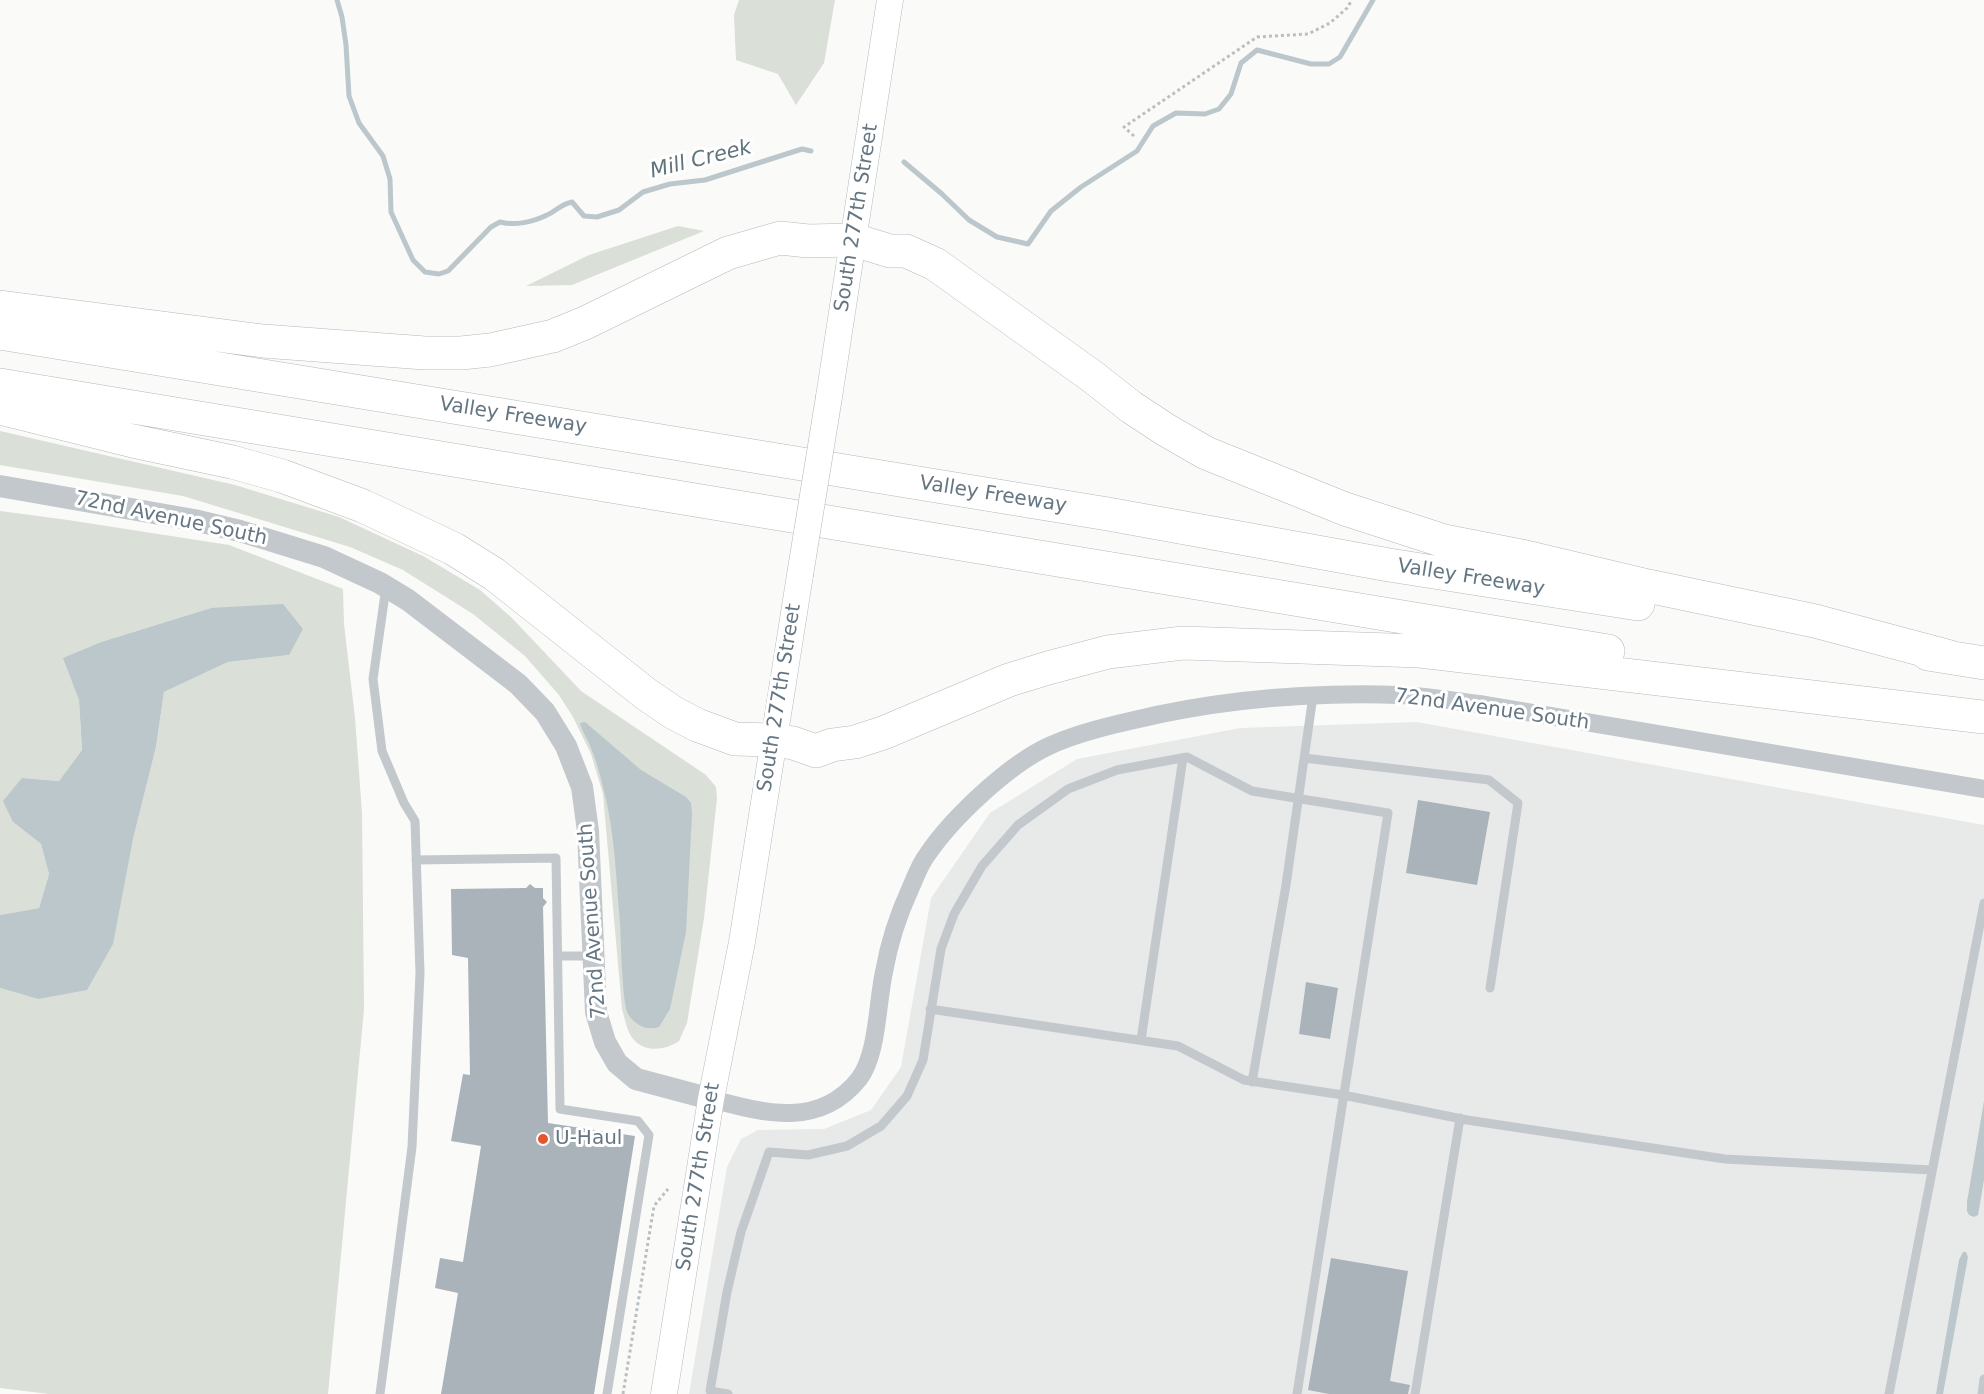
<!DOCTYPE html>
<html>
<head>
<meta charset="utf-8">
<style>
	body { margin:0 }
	canvas { display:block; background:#fafaf8 }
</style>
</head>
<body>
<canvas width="1984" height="1394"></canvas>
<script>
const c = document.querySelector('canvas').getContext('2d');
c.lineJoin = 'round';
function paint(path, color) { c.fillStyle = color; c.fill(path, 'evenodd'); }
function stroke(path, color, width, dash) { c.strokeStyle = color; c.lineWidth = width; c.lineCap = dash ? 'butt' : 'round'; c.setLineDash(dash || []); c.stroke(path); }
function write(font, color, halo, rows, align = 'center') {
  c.font = font + ' "DejaVu Sans",sans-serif'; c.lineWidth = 6; c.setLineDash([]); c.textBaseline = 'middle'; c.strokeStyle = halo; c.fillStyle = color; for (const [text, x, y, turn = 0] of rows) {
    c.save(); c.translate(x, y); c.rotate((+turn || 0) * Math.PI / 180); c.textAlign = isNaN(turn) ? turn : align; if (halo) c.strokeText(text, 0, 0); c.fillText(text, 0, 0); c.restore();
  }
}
paint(new Path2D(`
	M 1417,722 L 1984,825 L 1984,1394 L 689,1394 L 727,1167 L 741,1139 L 758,1130 L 824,1129 L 871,1110 L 901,1067 L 931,898 L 990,813 L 1077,759 L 1240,728 Z`), '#e8e9e9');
paint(new Path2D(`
	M 739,0 L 835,0 L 824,63 L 796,105 L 778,74 L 736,60 L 734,15 Z
	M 678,226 L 704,231 L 572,285 L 526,286 L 589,255 Z
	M 0,431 L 235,485 L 339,517 L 423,556 L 480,590 L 512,618 L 581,691 L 706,775 L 716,787 L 717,798 L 704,918 L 687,1023 L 679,1041 C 666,1050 646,1053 634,1040 C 627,1033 625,1019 622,1009 L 603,794 L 591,754 L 573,717 L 559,695 L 525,656 L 473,614 L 403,570 L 350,547 L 183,496 L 0,465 Z
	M 0,511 L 68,520 L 229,545 L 343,589 L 344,624 L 355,718 L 362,813 L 364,1009 L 328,1394 L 49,1394 L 0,1388 L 0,988 L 38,999 L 133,839 L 156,747 L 164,692 L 228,662 L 289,655 L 211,608 L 101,642 L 64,658 L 79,700 L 82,750 L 59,781 L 22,778 L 13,822 L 41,844 L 49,874 L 39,908 L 0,915 Z`), '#dadfd7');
paint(new Path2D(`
	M 283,604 L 303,629 L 289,655 L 228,662 L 164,692 L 156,747 L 133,839 L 113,944 L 87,990 L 38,999 L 0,988 L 0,915 L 39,908 L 49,874 L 41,844 L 13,822 L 3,801 L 22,778 L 59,781 L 82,750 L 79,700 L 63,658 L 101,642 L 211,608 Z
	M 585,722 L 641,770 L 686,797 L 691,803 L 692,814 L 686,932 L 670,1009 L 659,1027 C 646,1031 635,1025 628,1014 C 622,1003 621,940 620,923 C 616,879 615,831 603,787 C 600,774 596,760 591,748 C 588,739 582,732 580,723 Z
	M 1984,1101 L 1984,1180 L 1978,1215 L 1974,1217 L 1969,1215 L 1967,1211 L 1967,1202 Z
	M 1963,1252 L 1966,1252 L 1968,1257 L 1943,1394 L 1936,1394 L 1959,1260 Z`), '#bbc7cb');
stroke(new Path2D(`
	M 337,0 L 342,17 L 346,45 L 349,96 L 359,123 L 383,156 L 390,179 L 391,212 L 413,260 L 425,272 L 439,274 L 448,271 L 491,227 L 500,222 C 515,226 533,222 547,215 C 557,211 559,205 572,202 L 584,216 L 597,217 L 619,210 L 643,192 L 670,184 L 705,180 L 802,149 L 811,151
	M 904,162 L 942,194 L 969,220 L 997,237 L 1028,244 L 1051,211 L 1081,187 L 1137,151 L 1153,126 L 1176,113 L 1205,114 L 1219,109 L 1231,94 L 1241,63 L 1257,50 L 1311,64 L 1329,64 L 1340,57 L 1373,0`), '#bbc7cb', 5);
paint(new Path2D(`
	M 1418,800 L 1490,812 L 1477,885 L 1406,873 Z
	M 530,884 L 535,888 L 543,888 L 543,898 L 547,902 L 543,907 L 548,1123 L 635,1136 L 594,1394 L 441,1394 L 458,1293 L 435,1288 L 440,1258 L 463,1262 L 481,1146 L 451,1141 L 463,1074 L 470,1075 L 468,958 L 452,955 L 451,889 L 526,888 Z
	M 1306,982 L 1338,988 L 1330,1039 L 1299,1034 Z
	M 1331,1258 L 1408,1271 L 1390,1381 L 1410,1385 L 1408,1394 L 1329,1394 L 1308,1390 Z`), '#aab3b9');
const secondary = new Path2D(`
	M 829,397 L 890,0
	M 664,1394 L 711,1099 L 742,942 L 800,575`);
const motorway = new Path2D(`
	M 0,307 L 263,341 L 425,353 L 461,353 L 490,350 L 553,336 L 585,323 L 728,253 L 780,238 L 808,241 L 854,240 L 890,251 L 906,251 L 935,264 L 1093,377 L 1131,407 L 1166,430 L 1206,453 L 1345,509 L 1444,541 L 1526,557 L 1648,586 L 1815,621 L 1950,657
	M 0,333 L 1108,514 L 1389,565 L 1638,604
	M 0,385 L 1608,651
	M 0,408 L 133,441 L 232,462 L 282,476 L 363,506 L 454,549 L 494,574 L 646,694 L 674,713 L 697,725 L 735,739 L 773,740 L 793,743 L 816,751 L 832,745 L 855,742 L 883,733 L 1009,680 L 1048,668 L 1108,652 L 1183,643 L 1420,651 L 1984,717
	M 1928,654 L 1984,663`);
stroke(secondary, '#b3babf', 27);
stroke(motorway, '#b4b9bd', 34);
stroke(new Path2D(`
	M 1134,136 L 1124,127 L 1257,37 L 1308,34 L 1330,23 L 1347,8 L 1352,0
	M 623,1394 L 654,1206 L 668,1189`), '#bbbfc2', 3, [3, 3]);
stroke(new Path2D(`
	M 1304,758 L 1489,780 L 1518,803 L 1490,988
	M 416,860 L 556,858 L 560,1109 L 638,1121 L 649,1135 L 607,1394
	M 558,956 L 594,956
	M 930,1009 L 1178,1046 L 1244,1080 L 1343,1095 L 1467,1120 L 1725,1159 L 1932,1170
	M 1141,1040 L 1183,758
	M 1252,1082 L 1286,885 L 1313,696
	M 380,1394 L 412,1147 L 420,973 L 415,821 L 404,803 L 382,751 L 373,679 L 386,587
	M 728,1394 L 710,1391 L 727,1292 L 741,1232 L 769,1152 L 808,1155 L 847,1146 L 881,1126 L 907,1096 L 923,1060 L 941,949 L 954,914 L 982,866 L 1018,825 L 1068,789 L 1117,770 L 1187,757 L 1252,791 L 1388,813 L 1297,1394
	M 1415,1394 L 1460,1118
	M 1889,1394 L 1984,903
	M 1982,1394 L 1984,1379`), '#c3c8cc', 9);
stroke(new Path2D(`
	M 711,1099 C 764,1113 819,1129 859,1079 C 878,1054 877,1003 884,972 C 889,943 899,913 911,887 C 916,876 920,864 927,855 C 952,818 1008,765 1049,746 C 1075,734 1103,727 1130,721 C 1217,700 1310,692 1399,695 C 1426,696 1453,701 1479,704 L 1984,789`), '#c3c8cc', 18);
stroke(new Path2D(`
	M 0,486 L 194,520 L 240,531 L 324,557 L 380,583 L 408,600 L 518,684 L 545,712 L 566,746 L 582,787 L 588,831 L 596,1012 L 605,1042 L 617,1063 L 636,1079 L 711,1099`), '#c3c8cc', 22);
stroke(secondary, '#fff', 26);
stroke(motorway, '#fff', 33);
const secondaryBridge = new Path2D(`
	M 800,575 L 829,397`);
stroke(secondaryBridge, '#b3babf', 27, []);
stroke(secondaryBridge, '#fff', 26);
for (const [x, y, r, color] of [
	[543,1139,6,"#e4572e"]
]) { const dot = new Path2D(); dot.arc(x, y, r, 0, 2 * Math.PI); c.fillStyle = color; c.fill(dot); stroke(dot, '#fff', 2); }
write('20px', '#657683', '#fff', [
	["South 277th Street",857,218,-81],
	["Valley Freeway",513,416,9],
	["Valley Freeway",993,495,9],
	["72nd Avenue South",171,519,12],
	["Valley Freeway",1471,578,9],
	["South 277th Street",780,698,-81],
	["72nd Avenue South",1492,710,8],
	["72nd Avenue South",593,921,-94],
	["South 277th Street",699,1177,-81]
]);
write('20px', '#657683', '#fff', [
	["U-Haul",555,1139]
], 'left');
write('italic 21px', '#60757c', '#fff', [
	["Mill Creek",701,160,-14]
]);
</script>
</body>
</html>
